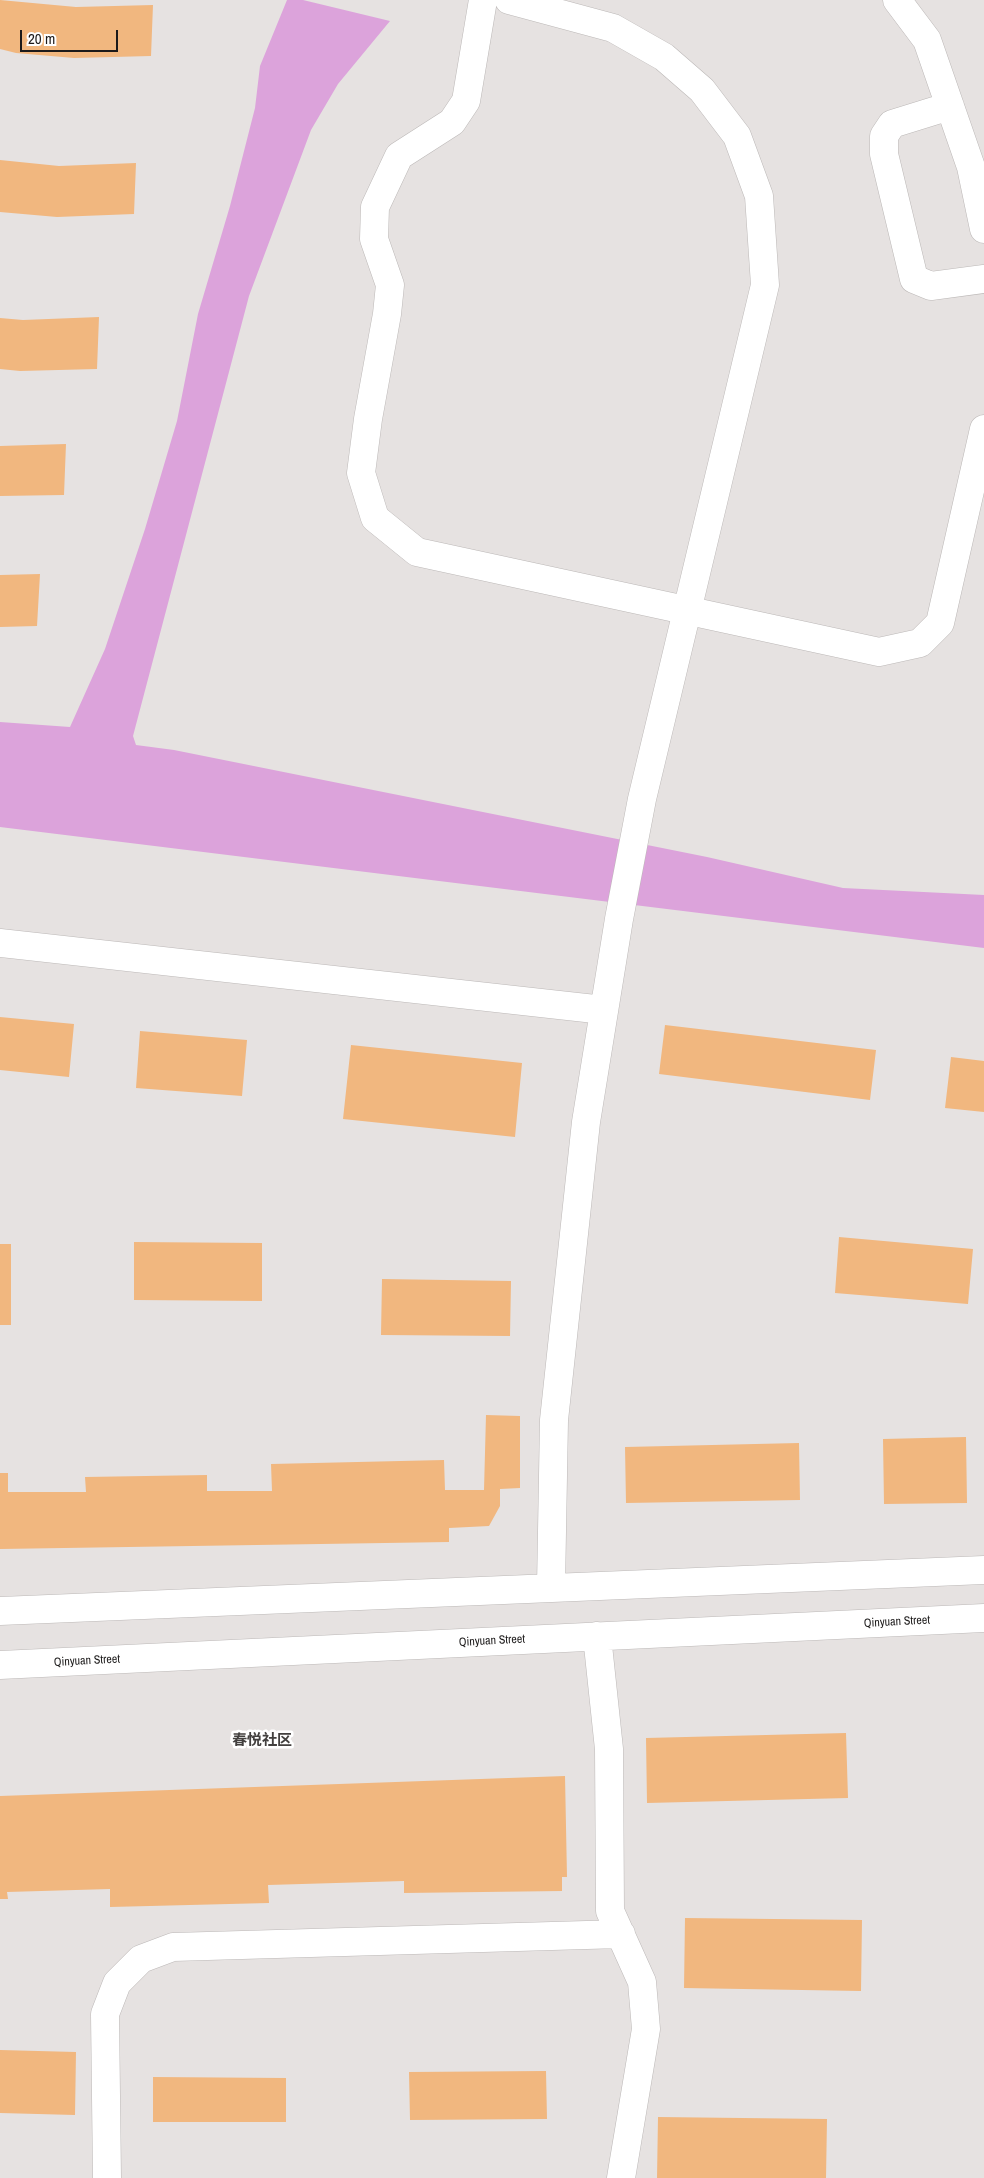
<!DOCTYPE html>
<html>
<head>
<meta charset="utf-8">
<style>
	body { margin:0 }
	#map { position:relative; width:984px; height:2178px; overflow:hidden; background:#e6e2e1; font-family:"Archivo Narrow",sans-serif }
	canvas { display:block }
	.scale { position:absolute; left:20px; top:30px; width:98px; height:22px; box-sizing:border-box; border:2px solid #1c1a1a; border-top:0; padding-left:6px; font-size:15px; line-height:18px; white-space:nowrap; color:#1c1a1a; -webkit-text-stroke:4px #fff; paint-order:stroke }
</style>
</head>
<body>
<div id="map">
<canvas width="984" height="2178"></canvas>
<div class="scale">20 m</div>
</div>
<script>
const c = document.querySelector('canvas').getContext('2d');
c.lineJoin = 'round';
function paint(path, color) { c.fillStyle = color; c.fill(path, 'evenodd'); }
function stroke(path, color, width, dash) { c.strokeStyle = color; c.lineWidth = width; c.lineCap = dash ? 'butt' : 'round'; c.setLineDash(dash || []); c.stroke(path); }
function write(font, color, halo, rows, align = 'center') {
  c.font = font + ' "Archivo Narrow","Noto Sans SC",sans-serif'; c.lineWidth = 5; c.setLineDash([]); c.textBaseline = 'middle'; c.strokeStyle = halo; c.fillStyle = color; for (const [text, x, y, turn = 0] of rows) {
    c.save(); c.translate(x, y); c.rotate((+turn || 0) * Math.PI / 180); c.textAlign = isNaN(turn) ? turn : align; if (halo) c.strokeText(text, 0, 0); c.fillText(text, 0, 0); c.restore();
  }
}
paint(new Path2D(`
	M 287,0 L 303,0 L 390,21 L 338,84 L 311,130 L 249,296 L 133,736 L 136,745 L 174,750 L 707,857 L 843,888 L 984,895 L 984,948 L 0,827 L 0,722 L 70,727 L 105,649 L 145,529 L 177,421 L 198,314 L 230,206 L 255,108 L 260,66 Z`), '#dca3db');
paint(new Path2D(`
	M 0,0 L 76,7 L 153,5 L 151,56 L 74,58 L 16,53 L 0,49 Z
	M 0,160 L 59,166 L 136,163 L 134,214 L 57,217 L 0,212 Z
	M 99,317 L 97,369 L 20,371 L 0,369 L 0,318 L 23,320 Z
	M 66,444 L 64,495 L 0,496 L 0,446 Z
	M 40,574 L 37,626 L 0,627 L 0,575 Z
	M 0,1017 L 74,1024 L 69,1077 L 0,1070 Z
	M 665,1025 L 876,1050 L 870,1100 L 659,1074 Z
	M 140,1031 L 247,1040 L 242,1096 L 136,1088 Z
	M 351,1045 L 522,1063 L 515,1137 L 343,1119 Z
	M 951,1057 L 984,1061 L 984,1112 L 945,1108 Z
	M 839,1237 L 973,1249 L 968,1304 L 835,1293 Z
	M 134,1242 L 262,1243 L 262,1301 L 134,1300 Z
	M 0,1244 L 11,1244 L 11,1325 L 0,1325 Z
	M 382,1279 L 511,1281 L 510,1336 L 381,1335 Z
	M 486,1415 L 520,1416 L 520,1488 L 500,1489 L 500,1506 L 489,1526 L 449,1528 L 449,1542 L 0,1549 L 0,1473 L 8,1473 L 8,1492 L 86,1492 L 85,1477 L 207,1475 L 207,1491 L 272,1491 L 271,1464 L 444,1460 L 445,1490 L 484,1490 Z
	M 966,1437 L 967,1503 L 884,1504 L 883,1439 Z
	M 799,1443 L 800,1500 L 626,1503 L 625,1447 Z
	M 846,1733 L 848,1798 L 647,1803 L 646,1738 Z
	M 565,1776 L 567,1877 L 562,1877 L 562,1891 L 404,1893 L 404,1881 L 268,1885 L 269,1903 L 110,1907 L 110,1889 L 7,1892 L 8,1899 L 0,1899 L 0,1796 Z
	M 685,1918 L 862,1920 L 861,1991 L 684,1988 Z
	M 0,2050 L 76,2052 L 75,2115 L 0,2113 Z
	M 546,2071 L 547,2119 L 410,2120 L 409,2072 Z
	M 153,2077 L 286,2078 L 286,2122 L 153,2122 Z
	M 658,2117 L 827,2119 L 826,2178 L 657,2178 Z`), '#f1b77f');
const minor = new Path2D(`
	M 483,0 L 466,101 L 452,122 L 399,156 L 375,207 L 374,239 L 390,285 L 387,314 L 368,419 L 361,473 L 375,518 L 417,552 L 879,652 L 920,643 L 940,623 L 984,429
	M 509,0 L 613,28 L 664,57 L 702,90 L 737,136 L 759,196 L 765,285 L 642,799 L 619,919 L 586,1122 L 554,1420 L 551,1587
	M 897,0 L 927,40 L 971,167 L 984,229
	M 950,106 L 892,124 L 884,136 L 884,154 L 914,279 L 931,286 L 984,279
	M 0,943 L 604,1010
	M 0,1611 L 984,1570
	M 597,1636 L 609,1749 L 610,1911 L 642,1982 L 646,2029 L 621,2178
	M 0,1665 L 984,1618
	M 107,2178 L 105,2014 L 117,1983 L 141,1959 L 173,1947 L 621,1934`);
stroke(minor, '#bcb8b7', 29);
stroke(minor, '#fff', 28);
write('12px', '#1c1a1a', '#fff', [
	["Qinyuan Street",897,1622,-3],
	["Qinyuan Street",492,1641,-3],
	["Qinyuan Street",87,1661,-3]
]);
write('bold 15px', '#43403f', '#fff', [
	["春悦社区",262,1741]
]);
</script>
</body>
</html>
